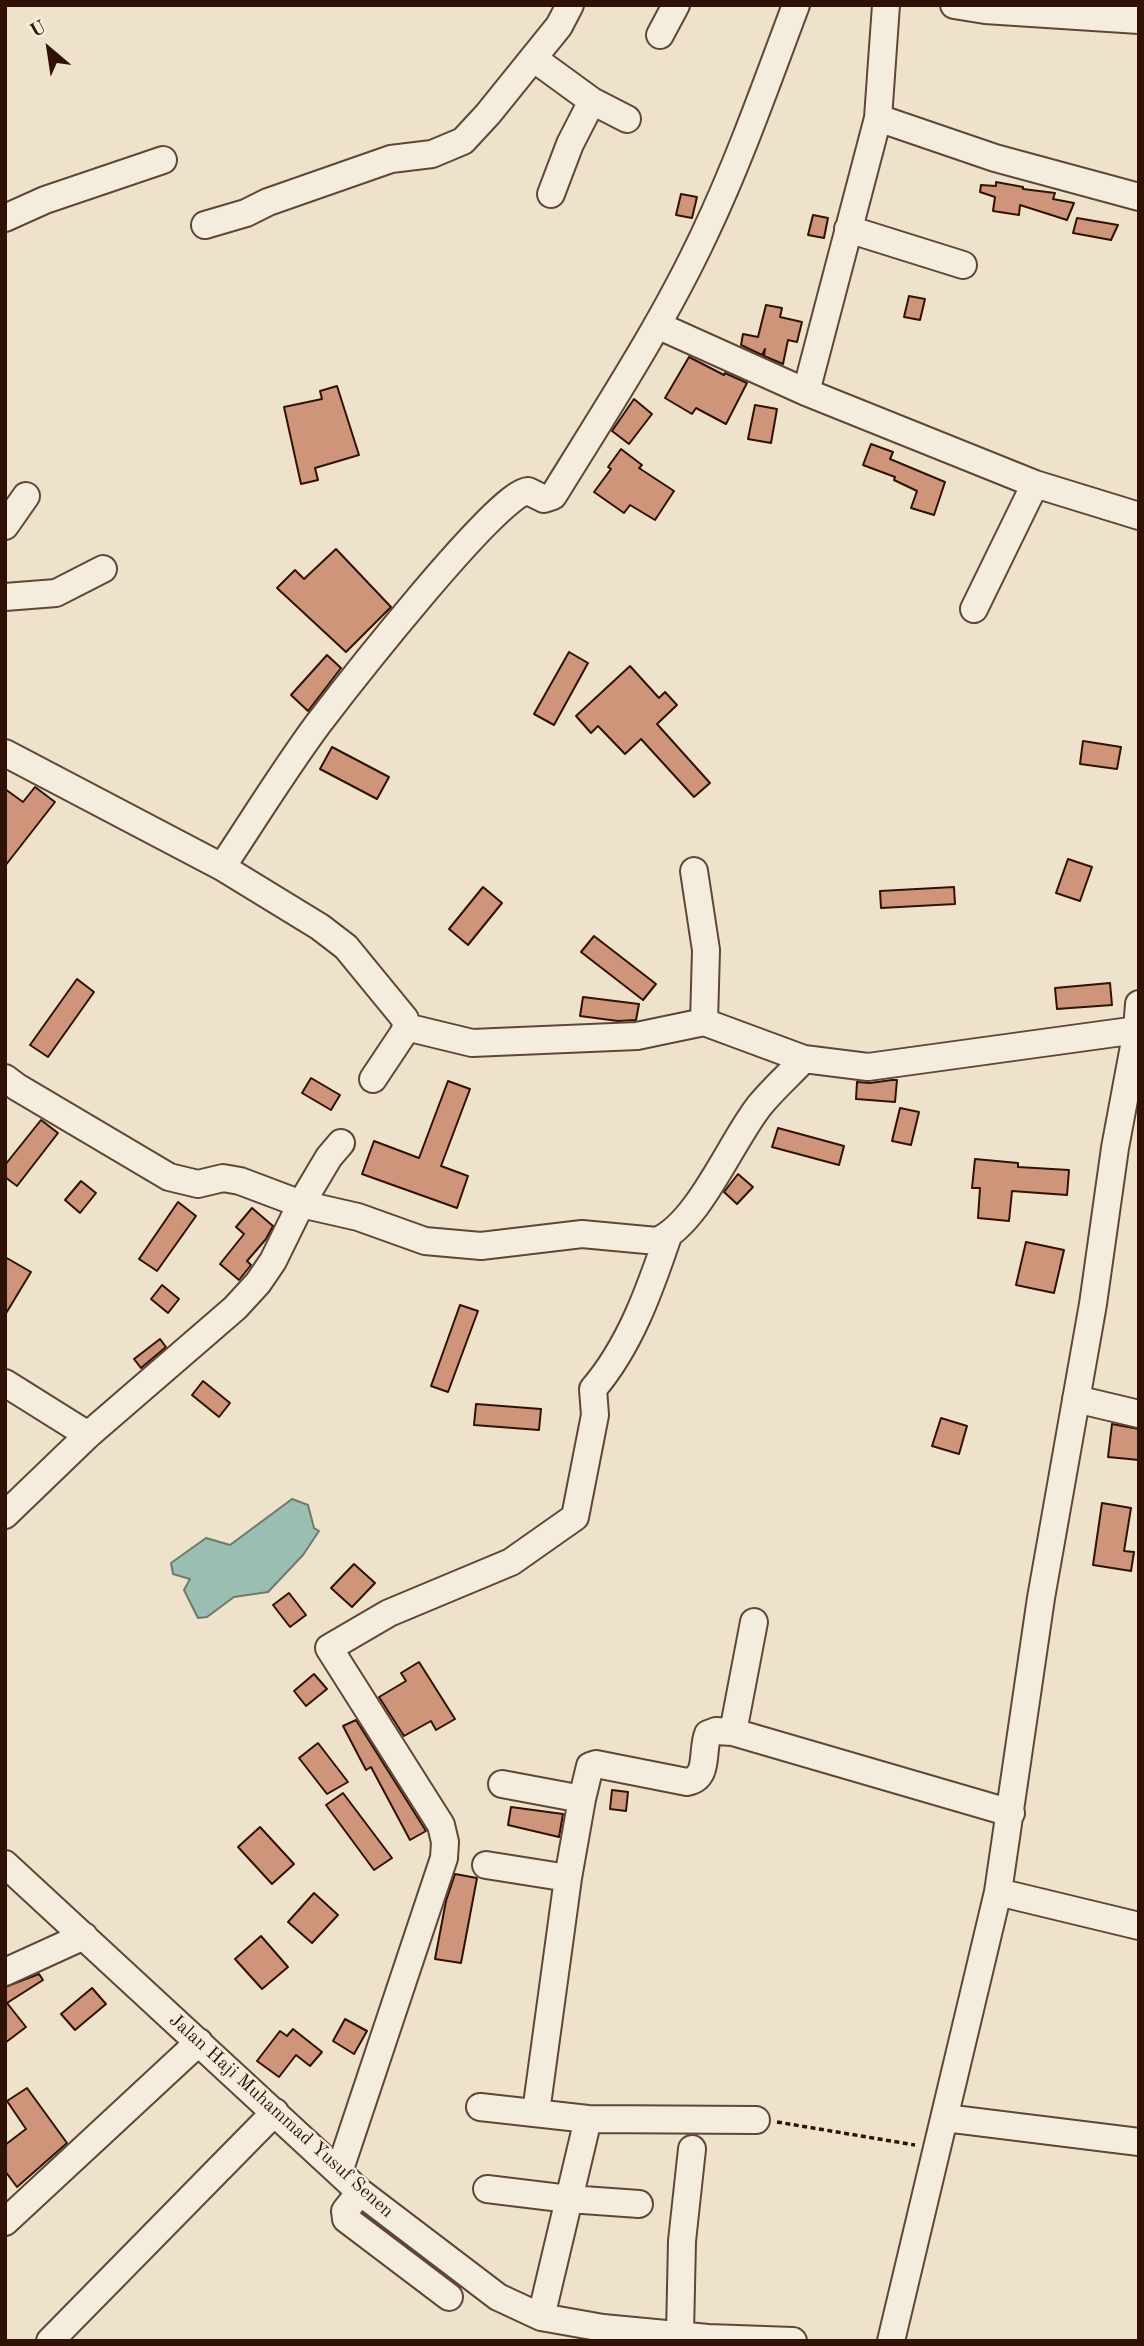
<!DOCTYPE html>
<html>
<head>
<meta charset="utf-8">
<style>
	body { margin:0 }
	#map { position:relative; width:1144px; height:2346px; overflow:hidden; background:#eee3ca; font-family:"Old Standard TT",serif }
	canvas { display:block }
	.frame { position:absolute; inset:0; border:7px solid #2f1205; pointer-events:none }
	.north { position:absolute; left:14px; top:14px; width:70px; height:70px; -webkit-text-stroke:5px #f4eddd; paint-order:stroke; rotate:331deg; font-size:19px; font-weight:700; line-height:28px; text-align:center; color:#2f1205 }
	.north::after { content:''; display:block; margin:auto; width:24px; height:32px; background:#2f1205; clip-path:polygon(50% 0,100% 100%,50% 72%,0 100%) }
</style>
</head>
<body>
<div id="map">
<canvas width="1144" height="2346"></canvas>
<div class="frame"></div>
<div class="north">U</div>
</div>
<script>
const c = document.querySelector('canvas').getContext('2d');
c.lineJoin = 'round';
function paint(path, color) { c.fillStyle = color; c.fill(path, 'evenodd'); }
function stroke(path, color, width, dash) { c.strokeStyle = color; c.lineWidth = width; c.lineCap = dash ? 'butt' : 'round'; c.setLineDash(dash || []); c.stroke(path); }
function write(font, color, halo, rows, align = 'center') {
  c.font = font + ' "Old Standard TT",serif'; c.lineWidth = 5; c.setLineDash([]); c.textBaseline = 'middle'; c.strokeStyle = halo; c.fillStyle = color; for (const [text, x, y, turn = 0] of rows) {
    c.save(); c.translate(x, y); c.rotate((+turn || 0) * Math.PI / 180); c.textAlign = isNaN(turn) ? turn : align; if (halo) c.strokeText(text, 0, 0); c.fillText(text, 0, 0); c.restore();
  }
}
const water = new Path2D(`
	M 292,1499 L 308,1505 L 314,1528 L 319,1531 L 303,1555 L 268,1592 L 234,1597 L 207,1617 L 198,1618 L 184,1590 L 190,1579 L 173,1574 L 171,1563 L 206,1538 L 230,1545 Z`);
paint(water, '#9abeb2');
stroke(water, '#6f796d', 2);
const building = new Path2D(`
	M 996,182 L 1023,187 L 1023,189 L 1055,193 L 1053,199 L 1074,203 L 1067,220 L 1020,205 L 1019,215 L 993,211 L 995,197 L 980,192 L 981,185 L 996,186 Z
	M 681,194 L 697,197 L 692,218 L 676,215 Z
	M 813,215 L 828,218 L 824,238 L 808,235 Z
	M 1077,218 L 1118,225 L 1111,240 L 1073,233 Z
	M 909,296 L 925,299 L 920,320 L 904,317 Z
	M 766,305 L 782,308 L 780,317 L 802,322 L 797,342 L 788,340 L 783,364 L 764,356 L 765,349 L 762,355 L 741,345 L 743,334 L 758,337 Z
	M 689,357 L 724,375 L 725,373 L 747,383 L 726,424 L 696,408 L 692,414 L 665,398 Z
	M 337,386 L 359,455 L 315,468 L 318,480 L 301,484 L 284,407 L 322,399 L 320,391 Z
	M 634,399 L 652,414 L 629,444 L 612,431 Z
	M 755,405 L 777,409 L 771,443 L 748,439 Z
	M 871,444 L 893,452 L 890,459 L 945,482 L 934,515 L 911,508 L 917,491 L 894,480 L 895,477 L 863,465 Z
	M 621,449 L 642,465 L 639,468 L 674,491 L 655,520 L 630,505 L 624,513 L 594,492 L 611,469 L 608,467 Z
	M 336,549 L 391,607 L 346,652 L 277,588 L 295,570 L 304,579 Z
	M 569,652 L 588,663 L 554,725 L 534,714 Z
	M 327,655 L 341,668 L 308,711 L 291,695 Z
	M 630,666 L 659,698 L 665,692 L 677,705 L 657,724 L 710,783 L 694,797 L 641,739 L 625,754 L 598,726 L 591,733 L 576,716 Z
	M 1083,741 L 1121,747 L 1117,769 L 1080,764 Z
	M 332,747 L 389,777 L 377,799 L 320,769 Z
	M 35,787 L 55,802 L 5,866 L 5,789 L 23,802 Z
	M 1068,859 L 1092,867 L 1080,901 L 1056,893 Z
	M 483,887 L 502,903 L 468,945 L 449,929 Z
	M 954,887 L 955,904 L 881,908 L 880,891 Z
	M 594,936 L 656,984 L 643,1000 L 581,952 Z
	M 77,979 L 94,992 L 48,1057 L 30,1045 Z
	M 1110,983 L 1112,1005 L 1057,1009 L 1055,988 Z
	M 583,997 L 639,1004 L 636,1020 L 618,1021 L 580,1016 Z
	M 311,1078 L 340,1095 L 331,1110 L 302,1093 Z
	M 892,1080 L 897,1080 L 895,1102 L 856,1099 L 857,1082 L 870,1083 Z
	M 448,1081 L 470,1089 L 441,1166 L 468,1176 L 457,1208 L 362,1174 L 374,1141 L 419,1158 Z
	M 900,1108 L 919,1112 L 911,1145 L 892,1141 Z
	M 41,1120 L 58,1133 L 17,1186 L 5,1177 L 5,1165 Z
	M 778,1128 L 844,1146 L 839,1165 L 772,1147 Z
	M 975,1159 L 1018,1163 L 1018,1167 L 1069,1170 L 1067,1195 L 1012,1191 L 1009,1221 L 978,1218 L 980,1188 L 972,1188 Z
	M 738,1174 L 753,1187 L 737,1204 L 724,1192 Z
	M 81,1181 L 96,1193 L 80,1213 L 65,1200 Z
	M 178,1202 L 196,1216 L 157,1271 L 139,1259 Z
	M 252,1208 L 273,1226 L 266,1239 L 247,1261 L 251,1265 L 239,1280 L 220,1264 L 244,1234 L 236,1227 Z
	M 1026,1242 L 1064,1250 L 1054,1293 L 1016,1285 Z
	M 5,1257 L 31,1272 L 5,1315 Z
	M 162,1285 L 179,1299 L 168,1313 L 151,1299 Z
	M 460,1305 L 478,1311 L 448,1392 L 431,1386 Z
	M 160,1339 L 166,1347 L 141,1368 L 134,1359 Z
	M 203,1381 L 230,1403 L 219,1417 L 192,1395 Z
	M 476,1404 L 541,1409 L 539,1430 L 474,1425 Z
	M 941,1418 L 967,1426 L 959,1454 L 932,1446 Z
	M 1112,1424 L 1139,1429 L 1139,1460 L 1108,1457 Z
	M 1102,1503 L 1131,1508 L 1124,1551 L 1134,1552 L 1131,1571 L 1093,1565 Z
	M 354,1564 L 375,1583 L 352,1607 L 331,1588 Z
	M 289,1593 L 306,1615 L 290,1627 L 273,1605 Z
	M 419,1662 L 455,1719 L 436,1730 L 431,1721 L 404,1736 L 379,1697 L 406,1681 L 401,1673 Z
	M 314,1674 L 327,1689 L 306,1706 L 294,1691 Z
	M 356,1720 L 426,1831 L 410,1840 L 371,1767 L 366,1770 L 343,1726 Z
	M 318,1743 L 348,1782 L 327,1794 L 299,1758 Z
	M 612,1790 L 628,1792 L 626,1811 L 610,1809 Z
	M 343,1793 L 392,1858 L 374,1870 L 326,1805 Z
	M 511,1807 L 563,1814 L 559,1837 L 508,1825 Z
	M 260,1827 L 294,1864 L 272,1884 L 238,1847 Z
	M 455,1874 L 477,1878 L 461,1963 L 435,1959 L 446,1901 Z
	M 314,1893 L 338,1915 L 312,1943 L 288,1922 Z
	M 261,1936 L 288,1967 L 262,1989 L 235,1959 Z
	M 39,1974 L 43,1980 L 7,2003 L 26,2027 L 5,2043 L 5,1987 Z
	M 92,1988 L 106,2004 L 75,2030 L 61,2014 Z
	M 345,2019 L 367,2031 L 354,2054 L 333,2041 Z
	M 293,2029 L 322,2052 L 310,2066 L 296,2055 L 279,2077 L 257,2061 L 280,2031 L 287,2036 Z
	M 27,2088 L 67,2143 L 17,2187 L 5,2171 L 5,2145 L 26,2129 L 7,2101 Z`);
paint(building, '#cf957b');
stroke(building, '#2f1205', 2);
const minor = new Path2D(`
	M 954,5 L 985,10 L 1139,20
	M 660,35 L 676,5
	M 533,58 L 592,101 L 627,119
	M 878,118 L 995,158 L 1139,197
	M 551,194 L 570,144 L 592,101
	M 5,218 L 45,200 L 163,160
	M 205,225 L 246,213 L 268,202 L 391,159 L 432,154 L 463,141 L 488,114 L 559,26 L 570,5
	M 848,229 L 963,265
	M 657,325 L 806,392 L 1035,484 L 1139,516
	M 806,392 L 878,118 L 886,5
	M 5,526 L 26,496
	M 5,597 L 56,593 L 103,569
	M 974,609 L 1035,484
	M 5,753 L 222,867 L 320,927 L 346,947 L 405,1019 L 406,1027 L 403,1034 L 373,1079
	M 222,867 C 254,819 284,770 318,724 C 344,690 498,492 528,491 L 544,499 L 553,496 C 606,410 662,325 705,233 C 740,159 767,82 796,5
	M 694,871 L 706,950 L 704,1022
	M 406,1027 L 472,1043 L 637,1036 L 704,1022 L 804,1059 L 868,1067 L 1137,1030
	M 5,1078 L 17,1087 L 169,1177 L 198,1184 L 223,1178 L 240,1181 L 301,1204 L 358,1217 L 425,1241 L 481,1246 L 582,1234 L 657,1241 C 699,1223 731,1141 760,1105 C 773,1089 790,1074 804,1059
	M 5,1383 L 88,1435
	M 1076,1399 L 1139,1414
	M 5,1515 L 88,1435 L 235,1308 L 258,1283 L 273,1261 L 301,1204 L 329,1157 L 341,1143
	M 733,1732 L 754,1622
	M 502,1784 L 582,1799
	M 5,1864 L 360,2192 L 498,2297 L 541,2317 L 603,2328 L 708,2338 L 793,2341
	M 486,1865 L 568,1878
	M 998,1892 L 1139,1926
	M 5,1972 L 84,1936
	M 480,2107 L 588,2119 L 756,2120
	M 536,2112 L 568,1878 L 582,1799 L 590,1766 L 596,1764 L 687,1782 C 710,1778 701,1751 708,1734 L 716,1731 L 733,1732 L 1011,1813
	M 945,2118 L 1139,2142
	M 339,2172 L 444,1858 L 445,1842 L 441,1825 L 329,1648 L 389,1613 L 511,1562 L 575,1517 L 595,1415 L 593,1389 C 630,1346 650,1289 668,1236
	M 487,2189 L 569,2199 L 639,2204
	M 360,2192 L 345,2211 L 346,2219 L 449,2297
	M 5,2222 L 199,2042
	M 541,2317 L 588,2119
	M 680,2334 L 682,2241 L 692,2149
	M 50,2341 L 275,2112
	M 891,2341 L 998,1892 L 1041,1598 L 1093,1304 L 1115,1148 L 1137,1030 L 1139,1004`);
stroke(minor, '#5f4636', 30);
stroke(new Path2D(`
	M 777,2122 L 915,2145`), '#2f1205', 3.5, [5, 3.5]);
stroke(minor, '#f4eddd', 26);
write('19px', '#2f1205', '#f4eddd', [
	["Jalan Haji Muhammad Yusuf Senen",281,2116,42]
]);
</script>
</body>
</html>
